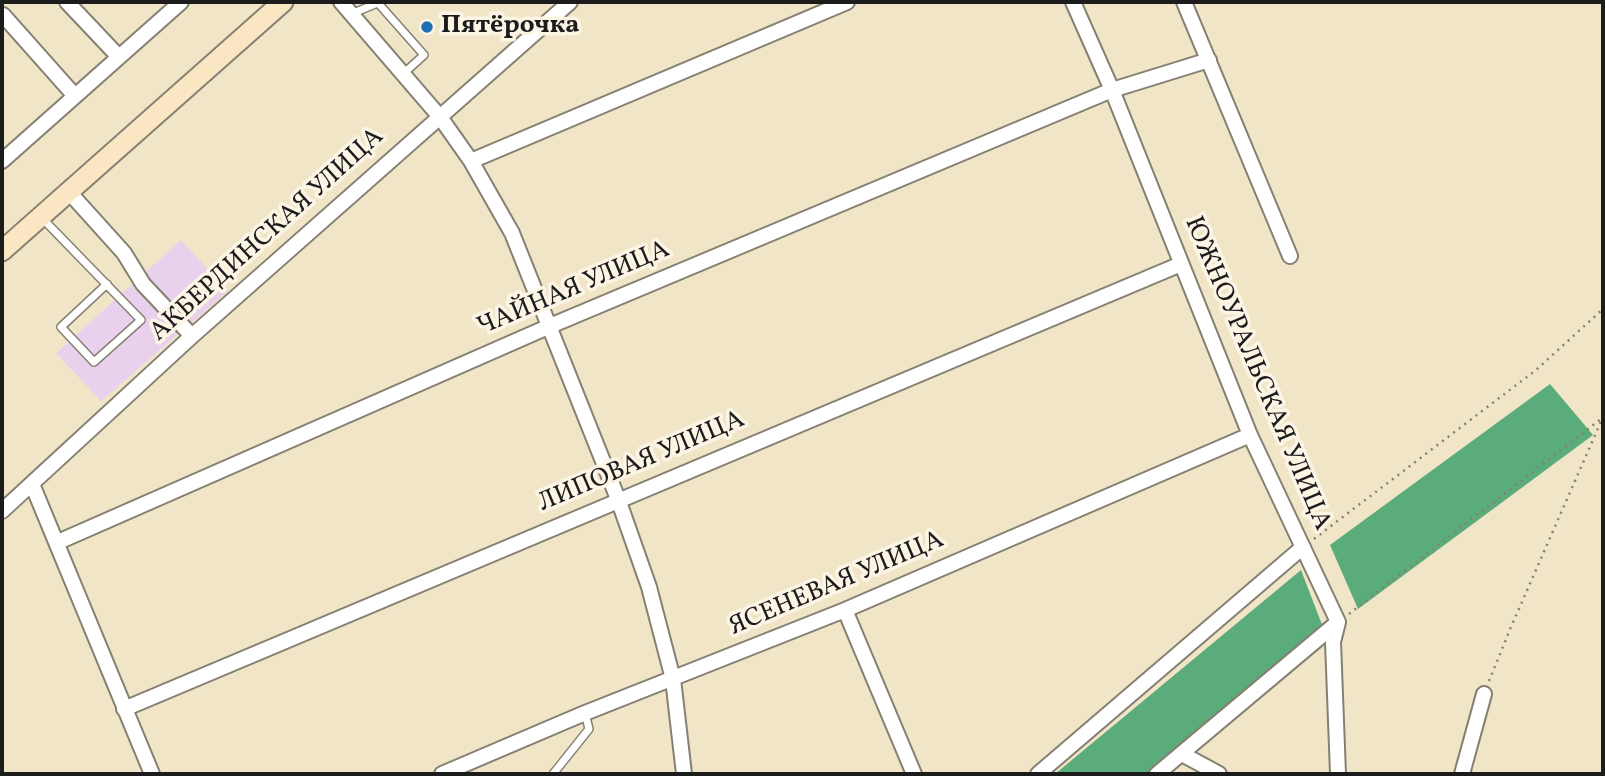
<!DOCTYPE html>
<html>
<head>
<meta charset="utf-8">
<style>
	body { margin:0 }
	#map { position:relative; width:1605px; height:776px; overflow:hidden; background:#f1e5c8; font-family:Vollkorn,serif }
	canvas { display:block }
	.frame { position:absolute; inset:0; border:4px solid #1c1c1c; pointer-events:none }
</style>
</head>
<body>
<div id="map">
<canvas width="1605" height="776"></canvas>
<div class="frame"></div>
</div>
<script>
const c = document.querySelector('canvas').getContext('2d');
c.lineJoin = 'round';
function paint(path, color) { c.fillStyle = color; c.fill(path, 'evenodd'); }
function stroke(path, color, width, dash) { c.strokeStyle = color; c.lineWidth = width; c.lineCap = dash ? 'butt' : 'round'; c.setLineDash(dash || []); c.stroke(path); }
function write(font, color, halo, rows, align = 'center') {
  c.font = font + ' Vollkorn,serif'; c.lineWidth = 7; c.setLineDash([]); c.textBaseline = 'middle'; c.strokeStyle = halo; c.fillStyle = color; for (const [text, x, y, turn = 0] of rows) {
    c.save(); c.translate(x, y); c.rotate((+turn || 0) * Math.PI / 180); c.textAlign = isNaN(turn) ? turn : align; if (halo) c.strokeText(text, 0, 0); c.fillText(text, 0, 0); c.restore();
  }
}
paint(new Path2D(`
	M 181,240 L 228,291 L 101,401 L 56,353 Z`), '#e9d1ed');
paint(new Path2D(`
	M 1550,384 L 1593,435 L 1358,609 L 1330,545 Z
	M 1301,570 L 1326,635 L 1153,774 L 1055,774 Z`), '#5aac7a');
const lane = new Path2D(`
	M 378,3 L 424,55 L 403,74
	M 351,14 L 380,2
	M 41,217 L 141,320 L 94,362 L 61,327 L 107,284
	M 553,774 L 589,729 L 585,713`);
const street = new Path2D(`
	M 67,2 L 119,57
	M 341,2 L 440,117 L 471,161 L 512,233 L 618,499 L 649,587 L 673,679 L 684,774
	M 1073,2 L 1112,90 L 1250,435 L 1338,622 L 1333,642 L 1338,774
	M 1184,2 L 1290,256
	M 3,15 L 75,96
	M 2,161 L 181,2
	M 471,161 L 847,2
	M 69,192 L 124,253 L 143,284 L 192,336
	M 32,484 L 152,774
	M 2,511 L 192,336 L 570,2
	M 58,542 L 550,326 L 1112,90 L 1209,60
	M 845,610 L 914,774
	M 124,709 L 1181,264
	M 1182,754 L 1219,774
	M 442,774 L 585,713 L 845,610 L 1250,435
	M 1038,774 L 1303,547
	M 1157,774 L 1338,622
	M 1462,774 L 1484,694`);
const secondary = new Path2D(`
	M 2,251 L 283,2`);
stroke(lane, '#868072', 10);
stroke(street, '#868072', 18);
stroke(secondary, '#868072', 23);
stroke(new Path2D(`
	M 1314,539 L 1536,370 L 1603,309
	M 1349,614 L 1601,419
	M 1489,681 L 1511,627 L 1603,417`), '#868072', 2.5, [2, 5]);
stroke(lane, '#fff', 7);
stroke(street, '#fff', 14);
stroke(secondary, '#fbe6c4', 19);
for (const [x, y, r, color] of [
	[427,27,7,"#1f6fb2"]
]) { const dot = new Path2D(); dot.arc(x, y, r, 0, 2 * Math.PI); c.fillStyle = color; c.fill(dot); stroke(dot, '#fcf5e5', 2.5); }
write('bold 26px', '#1c1c1c', '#fcf5e5', [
	["Пятёрочка",441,27]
], 'left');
write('26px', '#1c1c1c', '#fcf5e5', [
	["АКБЕРДИНСКАЯ УЛИЦА",268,236,-42],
	["ЧАЙНАЯ УЛИЦА",574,290,-23],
	["ЮЖНОУРАЛЬСКАЯ УЛИЦА",1256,374,67],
	["ЛИПОВАЯ УЛИЦА",642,463,-23],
	["ЯСЕНЕВАЯ УЛИЦА",837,585,-23]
]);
</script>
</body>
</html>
